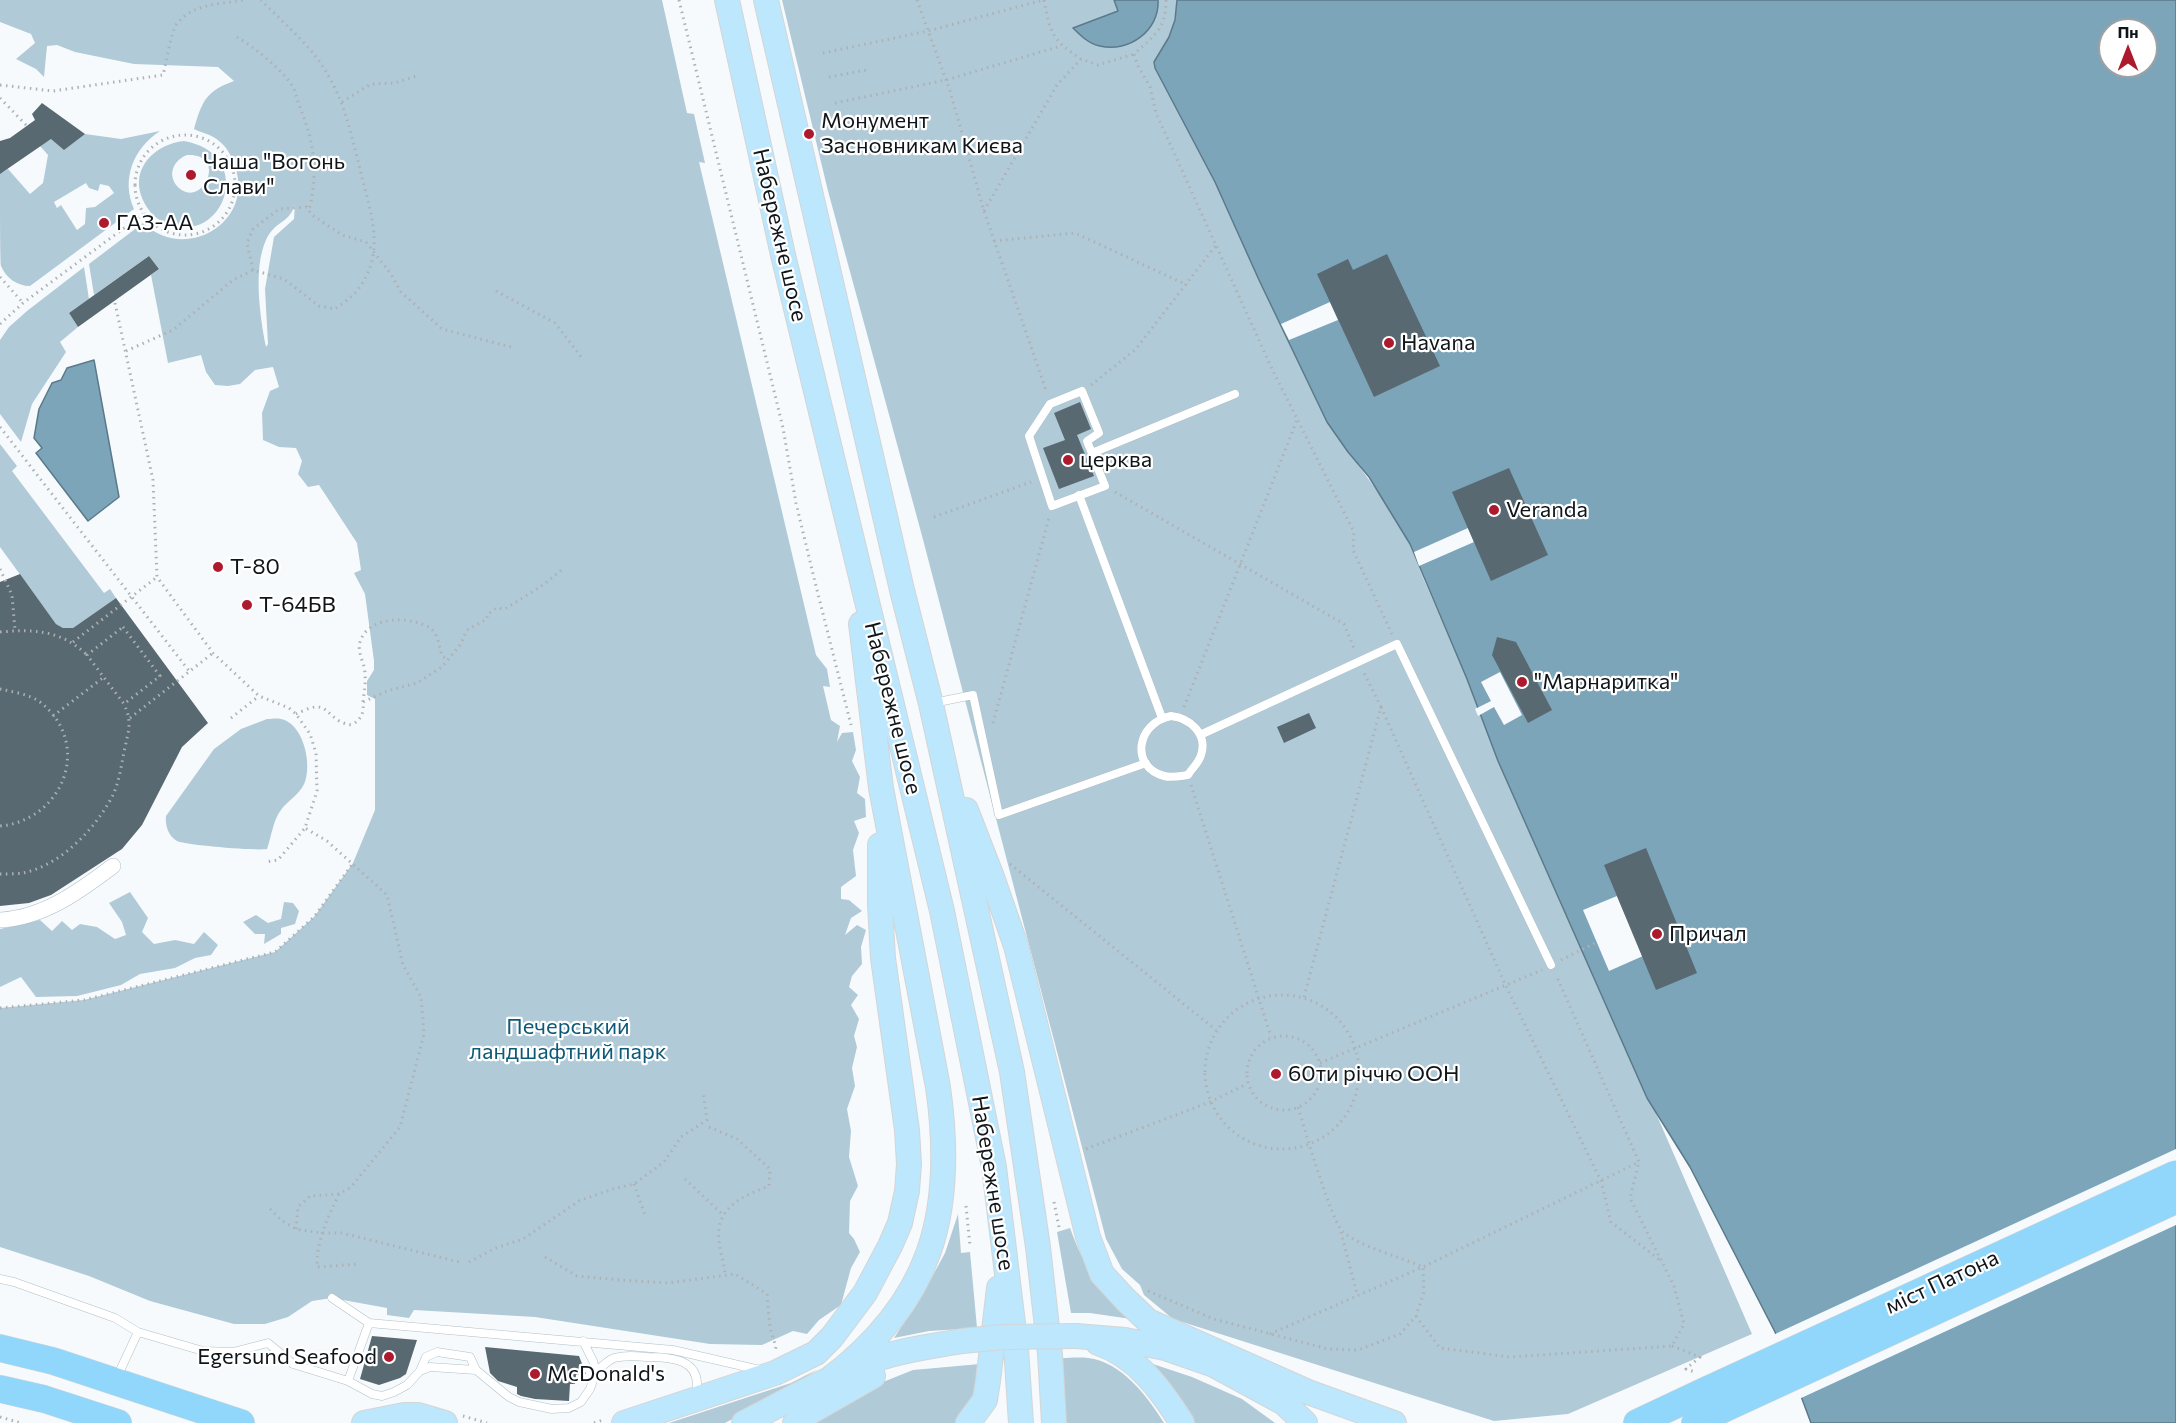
<!DOCTYPE html>
<html>
<head>
<meta charset="utf-8">
<style>
	body { margin:0 }
	#map { position:relative; width:2176px; height:1423px; overflow:hidden; background:#f7fafc; font-family:Commissioner,sans-serif }
	canvas { display:block }
	.north { position:absolute; left:2098px; top:18px; width:60px; height:60px; box-sizing:border-box; background:#fff; border:2px solid #9fa1a3; border-radius:50%; rotate:0deg; font-size:16px; font-weight:700; line-height:24px; text-align:center; color:#0f1518 }
	.north::after { content:''; display:block; margin:auto; width:21px; height:27px; background:#ae1a2d; clip-path:polygon(50% 0,100% 100%,50% 72%,0 100%) }
</style>
</head>
<body>
<div id="map">
<canvas width="2176" height="1423"></canvas>
<div class="north">Пн</div>
</div>
<script>
const c = document.querySelector('canvas').getContext('2d');
c.lineJoin = 'round';
function paint(path, color) { c.fillStyle = color; c.fill(path, 'evenodd'); }
function stroke(path, color, width, dash) { c.strokeStyle = color; c.lineWidth = width; c.lineCap = dash ? 'butt' : 'round'; c.setLineDash(dash || []); c.stroke(path); }
function write(font, color, halo, rows, align = 'center') {
  c.font = font + ' Commissioner,sans-serif'; c.lineWidth = 4.5; c.setLineDash([]); c.textBaseline = 'middle'; c.strokeStyle = halo; c.fillStyle = color; for (const [text, x, y, turn = 0] of rows) {
    c.save(); c.translate(x, y); c.rotate((+turn || 0) * Math.PI / 180); c.textAlign = isNaN(turn) ? turn : align; if (halo) c.strokeText(text, 0, 0); c.fillText(text, 0, 0); c.restore();
  }
}
paint(new Path2D(`
	M 0,0 L 662,0 L 687,113 L 694,114 L 705,163 L 699,162 L 816,655 L 827,669 L 830,687 L 823,686 L 831,720 L 840,726 L 837,742 L 842,733 L 853,732 L 856,750 L 852,761 L 860,777 L 857,793 L 865,799 L 866,817 L 854,821 L 859,833 L 853,850 L 856,876 L 841,887 L 841,899 L 849,900 L 862,911 L 851,918 L 845,935 L 857,925 L 866,930 L 861,947 L 862,964 L 852,976 L 849,987 L 858,995 L 851,1005 L 859,1019 L 854,1036 L 857,1047 L 852,1068 L 855,1086 L 847,1109 L 851,1131 L 849,1157 L 858,1186 L 850,1201 L 849,1233 L 854,1239 L 860,1252 L 851,1268 L 841,1305 L 819,1320 L 807,1334 L 793,1331 L 762,1345 L 710,1344 L 535,1317 L 414,1310 L 409,1318 L 387,1315 L 387,1308 L 332,1298 L 312,1301 L 288,1317 L 265,1324 L 234,1324 L 150,1301 L 89,1276 L 0,1247 L 0,1008 L 84,1000 L 275,952 L 314,917 L 353,863 L 375,810 L 375,699 L 367,695 L 367,681 L 374,670 L 374,661 L 365,594 L 354,573 L 361,570 L 357,543 L 319,485 L 308,487 L 298,474 L 302,461 L 296,448 L 279,447 L 263,440 L 262,413 L 270,391 L 279,387 L 273,367 L 255,370 L 240,384 L 228,386 L 215,385 L 206,372 L 201,355 L 168,363 L 151,275 L 159,269 L 149,256 L 94,295 L 89,264 L 143,223 C 186,264 257,221 234,164 C 231,156 227,147 219,141 C 213,135 202,133 194,129 C 202,101 206,91 234,81 L 218,67 L 134,64 L 75,52 L 57,45 L 47,46 L 44,77 L 36,69 L 16,59 L 35,43 L 31,34 L 0,22 ZM 295,205 L 294,219 L 274,237 L 265,289 L 268,344 L 266,347 C 260,317 253,268 266,240 C 273,224 285,223 291,213 C 293,211 293,208 295,205 Z
	M 782,0 L 1177,0 L 1175,20 L 1169,38 L 1154,62 L 1155,68 L 1215,182 L 1259,280 L 1327,422 L 1393,513 L 1410,545 L 1424,580 L 1752,1334 L 1568,1414 L 1494,1421 L 1173,1319 L 1144,1295 L 1140,1285 L 1122,1269 L 1106,1239 L 921,532 L 828,191 Z
	M 160,131 C 133,149 121,179 134,209 L 30,286 C 17,286 6,278 1,266 C 0,258 0,188 0,173 L 8,169 L 30,194 L 43,183 L 48,155 L 40,146 L 51,139 L 85,134 L 121,139 ZM 86,183 L 89,188 L 98,191 L 100,184 L 109,186 L 114,193 L 95,207 L 86,208 L 85,224 L 77,230 L 61,205 L 57,208 L 54,202 Z
	M 184,141 C 256,154 225,243 171,225 C 157,221 148,212 142,198 C 130,167 156,144 184,141 ZM 187,155 C 230,153 201,212 177,186 C 167,174 174,160 187,155 Z
	M 84,267 L 89,299 L 69,313 L 78,327 L 60,342 L 66,352 L 32,404 L 21,442 L 0,414 L 0,340 L 9,327 L 27,311 Z
	M 0,444 L 17,466 L 12,471 L 104,593 L 110,589 L 116,598 L 73,628 L 63,628 L 56,624 L 0,547 Z
	M 267,719 C 271,719 277,718 281,719 C 302,723 311,759 306,778 C 303,793 289,799 281,810 C 273,820 271,838 267,849 C 257,851 184,845 177,841 C 168,836 165,825 166,816 L 214,749 L 241,729 Z
	M 130,892 L 148,918 L 142,932 L 154,944 L 175,940 L 194,944 L 204,932 L 218,945 L 211,955 L 195,958 L 175,968 L 140,974 L 121,985 L 77,996 L 36,997 L 21,977 L 0,987 L 0,929 L 40,920 L 52,931 L 62,921 L 72,930 L 80,924 L 97,927 L 115,939 L 126,935 L 122,922 L 109,903 Z
	M 284,902 L 293,903 L 299,911 L 295,924 L 281,928 L 281,934 L 264,944 L 265,934 L 255,934 L 243,922 L 256,915 L 268,923 L 281,919 Z
	M 958,1214 L 961,1253 L 970,1252 L 977,1328 L 929,1331 L 894,1338 L 920,1299 L 945,1253 Z
	M 1070,1228 C 1085,1269 1100,1290 1131,1319 L 1090,1313 L 1071,1313 L 1057,1232 Z
	M 1060,1358 C 1070,1358 1079,1357 1088,1358 C 1122,1362 1147,1396 1164,1423 L 1065,1423 Z
	M 1144,1361 L 1192,1377 L 1242,1399 L 1275,1423 L 1190,1423 Z
	M 980,1364 L 976,1400 L 960,1423 L 805,1423 L 868,1388 L 913,1370 Z
	M 818,1369 L 777,1395 L 725,1423 L 669,1423 L 791,1383 Z`), '#b1cad7');
const water = new Path2D(`
	M 1114,0 L 1158,0 C 1160,30 1129,53 1100,46 C 1089,44 1081,36 1073,28 L 1118,11 Z
	M 1177,0 L 2176,0 L 2176,1423 L 1811,1423 L 1789,1364 L 1775,1332 L 1690,1167 L 1647,1098 L 1498,761 L 1467,679 L 1410,544 L 1369,477 L 1348,452 L 1327,422 L 1259,280 L 1215,182 L 1155,68 L 1154,62 L 1169,37 L 1175,20 ZM 2110,30 L 2146,30 L 2146,66 L 2110,66 Z
	M 94,360 L 119,497 L 88,521 L 36,453 L 42,448 L 34,438 L 39,409 L 52,383 L 61,380 L 67,368 Z`);
paint(water, '#7ca5ba');
stroke(water, '#5b7a89', 1.5);
paint(new Path2D(`
	M 1330,302 L 1338,320 L 1289,340 L 1281,324 Z
	M 1468,528 L 1474,542 L 1419,566 L 1414,552 Z
	M 1500,672 L 1522,715 L 1504,725 L 1494,707 L 1478,716 L 1475,709 L 1491,701 L 1481,682 Z
	M 1617,896 L 1643,956 L 1609,971 L 1583,910 Z
	M 2176,1149 L 2176,1225 L 1799,1399 L 1773,1335 Z`), '#f7fafc');
paint(new Path2D(`
	M 42,103 L 85,134 L 64,150 L 51,139 L 0,174 L 0,141 L 10,138 L 35,120 L 32,114 Z
	M 1387,254 L 1440,366 L 1374,397 L 1317,274 L 1348,259 L 1353,270 Z
	M 149,256 L 159,269 L 78,327 L 69,313 Z
	M 1080,402 L 1091,429 L 1077,435 L 1094,476 L 1059,489 L 1043,448 L 1065,440 L 1054,413 Z
	M 1509,468 L 1548,555 L 1491,581 L 1452,492 Z
	M 20,574 L 56,624 L 63,628 L 73,628 L 116,598 L 208,723 L 182,747 L 142,825 L 122,849 L 51,895 L 29,903 L 0,906 L 0,582 Z
	M 1497,637 L 1516,642 L 1552,710 L 1528,723 L 1492,655 Z
	M 1309,713 L 1316,728 L 1284,743 L 1277,727 Z
	M 1646,848 L 1697,973 L 1656,990 L 1604,865 Z
	M 372,1336 L 417,1340 L 406,1374 L 400,1378 L 379,1385 L 360,1379 Z
	M 485,1347 L 579,1356 L 586,1374 L 576,1375 L 575,1384 L 570,1384 L 569,1401 L 535,1399 L 521,1396 L 517,1394 L 517,1387 L 498,1381 L 490,1373 Z`), '#596972');
const lane = new Path2D(`
	M 1082,391 L 1099,433 L 1087,441 L 1105,486 L 1052,506 L 1029,436 L 1050,404 Z
	M 1092,453 L 1235,394
	M 1079,495 L 1162,718
	M 933,703 L 973,695 L 999,815 L 1146,763
	M 1171,716 C 1190,718 1208,734 1201,755 C 1199,763 1192,768 1188,775 C 1180,776 1172,778 1164,776 C 1130,767 1136,723 1171,716 Z
	M 1200,735 L 1397,644 L 1551,965
	M 0,1279 L 14,1282 L 115,1318 L 138,1332 L 203,1351 L 233,1352 L 268,1343 L 293,1364 L 348,1381 L 372,1394 L 382,1396 L 394,1392 L 407,1385 L 420,1371 L 430,1367 L 476,1370 L 509,1397 L 519,1402 L 552,1409 L 569,1408 L 581,1402 L 590,1389 L 596,1372 L 593,1361 L 583,1341
	M 332,1298 L 369,1323 L 673,1350 L 760,1370
	M 420,1371 L 426,1357 L 437,1352 L 470,1357 L 476,1370
	M 596,1372 C 601,1367 607,1361 614,1358 C 625,1355 636,1356 647,1357 C 671,1357 703,1359 696,1393
	M 117,1377 L 138,1332
	M 348,1381 L 369,1323`);
const street = new Path2D(`
	M 0,920 C 43,918 80,891 113,866`);
const primary = new Path2D(`
	M 727,0 L 783,255 L 942,911 L 994,1167 L 1016,1348 L 1021,1423
	M 766,0 L 902,590 L 931,704 L 1012,1072 L 1038,1247 L 1050,1354 L 1054,1423
	M 966,810 L 992,877 L 1016,946 L 1088,1237 L 1102,1274 L 1125,1299 L 1148,1321 L 1308,1392 L 1394,1423
	M 1076,1336 L 1125,1340 L 1165,1348 L 1214,1365 L 1284,1403 L 1305,1423
	M 1098,1343 C 1137,1356 1161,1390 1182,1423
	M 827,1381 C 932,1302 956,1214 938,1087 L 881,788 L 861,624
	M 364,1423 L 404,1415 L 418,1415 L 445,1423
	M 624,1423 L 775,1373 L 816,1353 L 832,1337 L 865,1293 L 890,1246 L 900,1223 L 907,1191 L 909,1164 L 907,1130 L 883,958 L 880,905 L 880,845
	M 744,1423 C 787,1401 831,1376 877,1359 C 904,1349 934,1346 962,1341
	M 795,1423 L 803,1416 L 873,1376
	M 968,1423 L 985,1400 L 988,1381 L 999,1288`);
const highway = new Path2D(`
	M 0,1348 L 53,1361 L 241,1423
	M 0,1389 L 44,1399 L 118,1423
	M 1637,1423 L 1707,1390
	M 1695,1423 L 1719,1411`);
stroke(lane, '#aec0c9', 9);
stroke(street, '#aec0c9', 16);
stroke(primary, '#d4d5d5', 26);
stroke(highway, '#d4d5d5', 28);
stroke(new Path2D(`
	M 679,0 L 783,428 L 796,503 L 814,578 L 851,725
	M 917,0 L 950,91 L 984,211 L 1047,393
	M 1044,0 C 1051,34 1051,39 1081,59
	M 1166,0 C 1166,29 1154,36 1134,54 L 1138,66 L 1150,87 L 1156,113 L 1272,369 L 1354,532 L 1353,550 L 1392,634
	M 237,37 C 254,47 283,70 293,87 C 296,93 297,99 299,105 C 314,142 319,170 309,210
	M 823,53 L 928,31 L 1043,0
	M 829,77 L 867,70
	M 0,85 L 53,91 L 163,75 C 166,64 171,33 176,25 C 192,3 221,4 245,0
	M 0,98 L 27,126
	M 342,102 L 371,84 L 395,83 L 419,75
	M 835,103 L 946,80 L 1061,46
	M135 185a50 50 0 1 1 100 0a50 50 0 1 1-100 0Z
	M 984,211 L 1057,85 L 1081,59 L 1098,65 L 1134,54
	M 994,241 L 1075,233 L 1187,285
	M 253,270 L 247,243 L 253,229 L 279,209 L 306,207 L 312,215 L 342,235 L 366,242 L 391,274 L 401,292 L 442,329 L 511,347
	M 0,277 L 23,303
	M 496,291 L 555,323 L 582,358
	M 115,303 L 153,480 L 157,577 L 213,653 L 259,696 L 289,708 L 296,714 L 310,734 L 316,753 L 317,791 L 305,828 L 278,860 L 265,862
	M 0,324 L 23,303 L 143,214
	M 126,351 L 173,330 L 233,280 L 253,270 L 284,279 L 319,306 L 335,309 C 343,303 353,297 359,288 C 388,249 368,206 359,165 C 351,134 345,104 328,75 C 312,46 284,24 261,0
	M 1091,385 L 1136,349 L 1216,245
	M 0,427 L 190,672
	M 1115,492 L 1344,624 L 1355,651
	M 934,517 L 1031,482
	M 0,569 L 12,595 L 15,630
	M 123,627 L 160,676 L 124,704 L 87,655 Z
	M 0,632 C 34,629 61,630 87,655
	M 73,642 L 157,577
	M 0,689 C 13,692 29,694 40,702 C 93,743 64,820 0,826
	M 363,702 C 364,692 366,683 365,674 C 365,663 357,654 360,642 C 368,615 411,616 430,628 C 440,635 438,648 443,657 L 449,659
	M 1184,707 L 1297,420
	M 1381,707 L 1506,986 L 1601,1181 L 1611,1222 L 1661,1261
	M 296,714 C 303,711 312,706 319,707 C 329,708 333,723 352,725 C 362,718 364,713 363,702 L 387,691 L 417,683 L 442,667 L 460,645 L 467,630 L 487,619 L 487,615 L 496,608 L 505,609 L 543,585 L 564,568
	M 53,716 L 104,677
	M 130,718 L 213,653
	M 231,718 L 259,696
	M 993,723 L 1049,518
	M 1191,785 L 1271,1037
	M 1010,864 L 1216,1030
	M 0,874 C 7,874 16,874 23,873 C 61,865 94,830 112,797 C 119,783 121,767 124,752 C 128,732 133,723 124,704
	M 1561,960 L 1597,942
	M1205 1072a77 77 0 1 1 154 0a77 77 0 1 1-154 0Z
	M 1304,997 L 1381,707 L 1363,671
	M 0,1008 L 84,1000 L 275,952 L 314,917 L 353,863
	M1247 1073a37 37 0 1 1 74 0a37 37 0 1 1-74 0Z
	M 1320,1063 L 1542,970
	M 709,1127 L 737,1139 L 770,1169 L 769,1186 C 743,1196 715,1207 719,1241 C 720,1252 724,1262 725,1274
	M 1086,1149 L 1210,1102 L 1247,1084
	M 685,1179 L 722,1214
	M 634,1184 L 645,1215
	M 339,1194 C 327,1220 317,1238 317,1267 L 359,1264
	M 1054,1202 L 1059,1227
	M 966,1206 L 970,1246
	M 270,1209 L 281,1220 L 296,1229 L 321,1233 L 342,1233 L 459,1262
	M 296,1229 L 298,1207 L 310,1196 L 339,1194 L 351,1187 L 400,1127 L 424,1034 L 421,997 L 403,965 L 387,895 L 327,841 L 305,828
	M 1341,1232 L 1357,1294
	M 545,1257 L 577,1276 L 620,1280 L 668,1283 L 735,1274 L 767,1294 L 770,1328 L 776,1347 L 775,1351
	M 469,1262 L 496,1248 L 523,1239 L 579,1201 L 613,1189 L 634,1184 L 664,1162 L 681,1137 L 707,1120 L 703,1091
	M 1148,1291 L 1214,1319 L 1328,1349 L 1358,1350 L 1400,1334 L 1416,1316 L 1424,1292 L 1423,1267 C 1400,1257 1361,1247 1343,1232 C 1332,1223 1304,1127 1298,1107
	M 1416,1316 L 1440,1348 L 1510,1357 L 1672,1346 L 1684,1324 L 1674,1286 L 1630,1198 L 1639,1162
	M 1270,1334 L 1423,1267 L 1639,1162 L 1556,975
	M 1672,1346 L 1700,1357 L 1686,1369 L 1695,1372
	M 463,1416 L 487,1423
	M 0,1417 L 21,1423
	M 594,1423 L 603,1420`), '#adb1b3', 3, [1.5, 4.5]);
stroke(lane, '#fff', 8);
stroke(street, '#fff', 15);
stroke(primary, '#bde7fd', 24);
stroke(highway, '#91d7fb', 27);
const primaryBridge = new Path2D(`
	M 962,1341 L 1004,1337 L 1076,1336`);
const highwayBridge = new Path2D(`
	M 1707,1390 L 2176,1174
	M 1719,1411 L 2176,1200`);
stroke(primaryBridge, '#d4d5d5', 26, []);
stroke(highwayBridge, '#d4d5d5', 28, []);
stroke(primaryBridge, '#bde7fd', 24);
stroke(highwayBridge, '#91d7fb', 27);
for (const [x, y, r, color] of [
	[809,134,6,"#ae1a2d"],
	[191,175,6,"#ae1a2d"],
	[104,223,6,"#ae1a2d"],
	[1389,343,6,"#ae1a2d"],
	[1068,460,6,"#ae1a2d"],
	[1494,510,6,"#ae1a2d"],
	[218,567,6,"#ae1a2d"],
	[247,605,6,"#ae1a2d"],
	[1522,682,6,"#ae1a2d"],
	[1657,934,6,"#ae1a2d"],
	[1276,1074,6,"#ae1a2d"],
	[389,1357,6,"#ae1a2d"],
	[535,1374,6,"#ae1a2d"]
]) { const dot = new Path2D(); dot.arc(x, y, r, 0, 2 * Math.PI); c.fillStyle = color; c.fill(dot); stroke(dot, '#fff', 2); }
write('22px', '#0f1518', '#fff', [
	["Монумент",821,121],
	["Засновникам Києва",821,146],
	["Чаша \"Вогонь",203,162],
	["Слави\"",203,187],
	["ГАЗ-АА",116,223],
	["Havana",1401,343],
	["церква",1080,460],
	["Veranda",1506,510],
	["Т-80",230,567],
	["Т-64БВ",259,605],
	["\"Марнаритка\"",1534,682],
	["Причал",1669,934],
	["60ти річчю ООН",1288,1074],
	["Egersund Seafood",377,1357,"right"],
	["McDonald's",547,1374]
], 'left');
write('22px', '#0f1518', '#fff', [
	["Набережне шосе",780,235,77],
	["Набережне шосе",893,708,76],
	["Набережне шосе",993,1183,81],
	["міст Патона",1942,1282,-25]
]);
write('22px', '#0d5978', '#fff', [
	["Печерський",568,1027],
	["ландшафтний парк",568,1052]
]);
</script>
</body>
</html>
